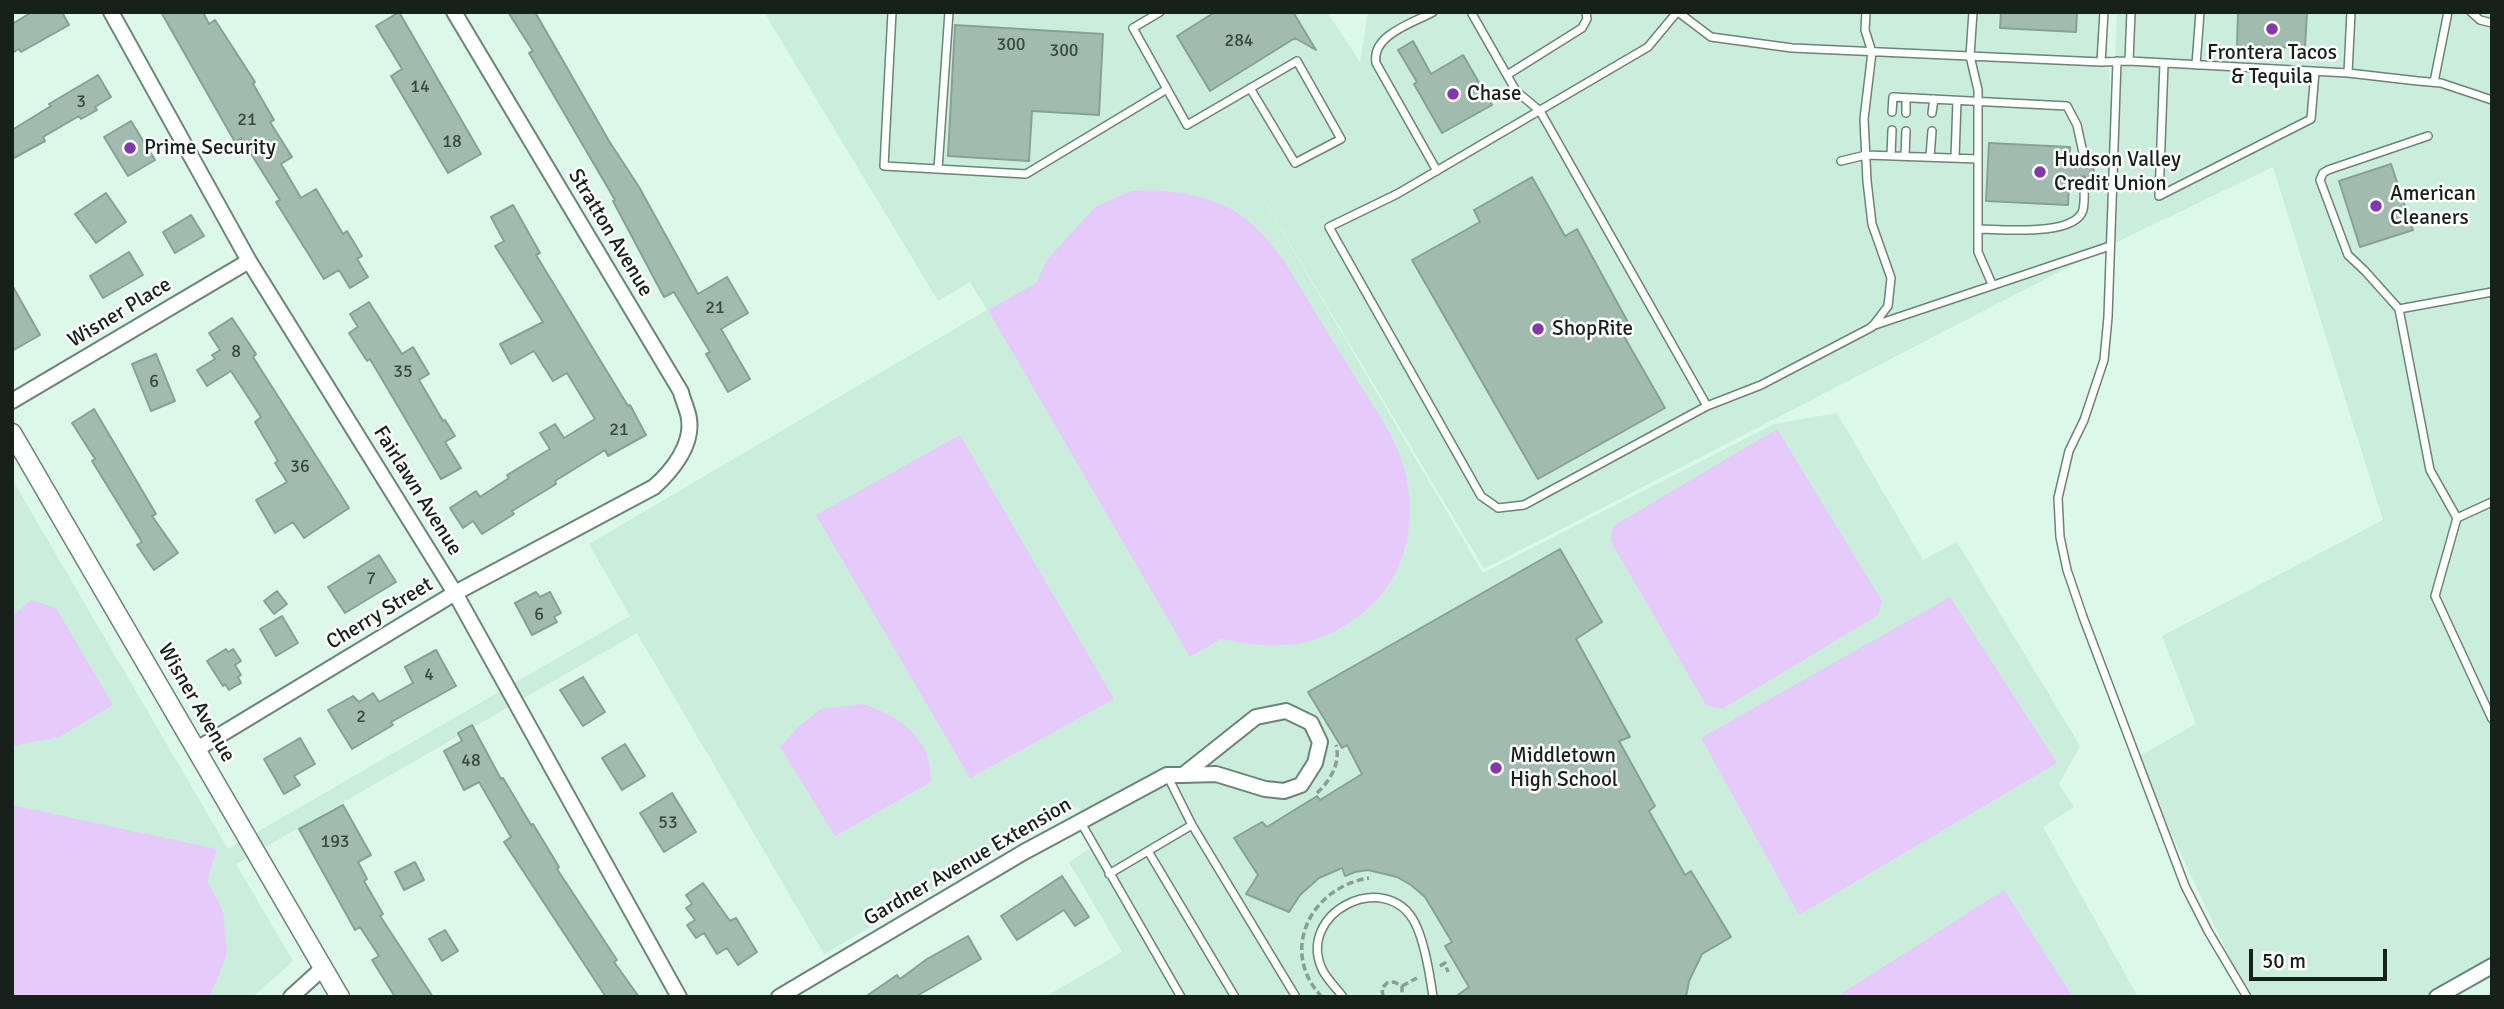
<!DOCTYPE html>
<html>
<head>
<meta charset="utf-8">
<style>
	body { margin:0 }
	#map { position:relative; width:2504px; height:1009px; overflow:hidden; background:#dcf8e9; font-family:Signika,sans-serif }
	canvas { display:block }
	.frame { position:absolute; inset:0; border:14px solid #17211c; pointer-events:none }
	.scale { position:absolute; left:2249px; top:949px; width:138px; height:32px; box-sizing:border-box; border:4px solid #17211c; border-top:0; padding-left:9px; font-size:21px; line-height:24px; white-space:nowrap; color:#17211c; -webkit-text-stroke:5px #fefefe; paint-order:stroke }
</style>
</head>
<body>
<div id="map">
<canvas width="2504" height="1009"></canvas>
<div class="frame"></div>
<div class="scale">50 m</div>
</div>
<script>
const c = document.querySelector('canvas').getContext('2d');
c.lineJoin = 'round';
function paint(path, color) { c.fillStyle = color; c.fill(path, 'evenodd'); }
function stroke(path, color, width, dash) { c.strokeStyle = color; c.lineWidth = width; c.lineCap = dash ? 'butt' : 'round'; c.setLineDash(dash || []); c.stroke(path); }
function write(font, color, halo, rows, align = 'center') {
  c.font = font + ' Signika,sans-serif'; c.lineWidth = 5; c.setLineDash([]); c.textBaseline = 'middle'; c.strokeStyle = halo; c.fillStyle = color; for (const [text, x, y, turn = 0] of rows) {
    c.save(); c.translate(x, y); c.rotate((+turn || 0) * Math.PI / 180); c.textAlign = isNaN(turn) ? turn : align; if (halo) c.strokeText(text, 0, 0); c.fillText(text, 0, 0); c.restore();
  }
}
paint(new Path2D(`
	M 764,12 L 1327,12 L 1360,62 L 1368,12 L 2106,12 L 2112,129 L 2117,12 L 2492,12 L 2492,965 L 2435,997 L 2248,997 L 2136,758 L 2196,724 L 2162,636 L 2383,520 L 2273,167 L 2119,241 L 1484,569 L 1244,167 L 1483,573 L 1774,424 L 1837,413 L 1923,560 L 1957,542 L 2080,746 L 2059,784 L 2074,807 L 2043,827 L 2138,997 L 1045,997 L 1122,952 L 1069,862 L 1098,843 L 1078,807 L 824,954 L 637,633 L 236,864 L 293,961 L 253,997 L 12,997 L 12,479 L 228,849 L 630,616 L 589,544 L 987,310 L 970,282 L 938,301 Z`), '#caeedb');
paint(new Path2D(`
	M 1153,190 C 1218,195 1247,209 1285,262 C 1306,297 1327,332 1349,367 C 1364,392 1383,418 1395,444 C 1421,499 1414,570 1366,610 C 1318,650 1280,650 1221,639 L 1190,657 L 988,310 L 1036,283 L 1047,260 L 1095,207 L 1131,191 Z
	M 1777,429 L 1882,601 L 1878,615 L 1722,709 L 1706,705 L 1610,540 L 1613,526 Z
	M 960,435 L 1114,699 L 970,778 L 816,515 Z
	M 1950,597 L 2057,763 L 1799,915 L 1701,738 Z
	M 31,600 L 56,608 L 113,705 L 59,737 L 12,746 L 12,616 Z
	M 862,704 C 890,712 914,727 927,754 C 930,762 930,773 931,782 L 835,836 L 780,747 L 798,727 L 821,709 Z
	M 12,805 L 217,849 L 207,880 L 223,911 L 227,953 L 210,997 L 12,997 Z
	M 2004,890 L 2073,997 L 1836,997 Z`), '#e7cafc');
const building = new Path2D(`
	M 32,12 L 62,12 L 69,25 L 21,52 L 19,49 L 12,53 L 12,24 Z
	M 161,12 L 203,12 L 209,24 L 215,20 L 255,82 L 253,84 L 274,120 L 270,122 L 292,157 L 281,164 L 287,174 L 301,198 L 316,189 L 343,234 L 347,231 L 362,256 L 357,259 L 368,277 L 350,288 L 339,270 L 324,279 L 276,202 L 280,200 L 241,138 L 235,142 Z
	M 399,12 L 481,154 L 448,173 L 391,76 L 402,69 L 376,26 Z
	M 508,12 L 535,12 L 609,141 L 639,187 L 698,294 L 727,277 L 748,313 L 721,329 L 750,379 L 728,392 L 706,354 L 710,352 L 674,292 L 664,297 L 613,201 L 615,200 L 529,53 L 533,51 Z
	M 1215,12 L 1293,12 L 1316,50 L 1295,38 L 1210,91 L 1177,36 Z
	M 2001,12 L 2077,12 L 2076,32 L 2000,28 Z
	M 2238,12 L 2307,12 L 2305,48 L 2237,46 Z
	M 955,25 L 1103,34 L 1099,115 L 1032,111 L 1029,161 L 948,156 Z
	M 1413,41 L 1431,74 L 1463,55 L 1492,105 L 1442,133 L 1414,84 L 1417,82 L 1398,50 Z
	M 98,75 L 111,97 L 95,107 L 97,110 L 81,119 L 79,116 L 43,137 L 45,141 L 12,159 L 12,130 L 51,106 L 49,104 Z
	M 131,121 L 155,160 L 128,176 L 104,137 Z
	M 1989,143 L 2070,147 L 2070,161 L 2079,162 L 2081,167 L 2086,168 L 2094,162 L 2093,183 L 2090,183 L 2085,176 L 2080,177 L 2078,182 L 2069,182 L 2068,205 L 1986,201 Z
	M 2391,164 L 2413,230 L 2360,247 L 2339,181 Z
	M 1532,177 L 1565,236 L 1577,229 L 1630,326 L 1621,331 L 1665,408 L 1538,479 L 1412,260 L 1480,222 L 1474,210 Z
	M 106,193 L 126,222 L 96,243 L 75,214 Z
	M 513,205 L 540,253 L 536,255 L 628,406 L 630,405 L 646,435 L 608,456 L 605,450 L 555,481 L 556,484 L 512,511 L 514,514 L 482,534 L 473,521 L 463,528 L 450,508 L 476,491 L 480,497 L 509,478 L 507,475 L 550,449 L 540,433 L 555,424 L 564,438 L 595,419 L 567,373 L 553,381 L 534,351 L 511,364 L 500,344 L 543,322 L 495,246 L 504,241 L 491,217 Z
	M 191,215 L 204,236 L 175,253 L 163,232 Z
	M 129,252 L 143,275 L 103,298 L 90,276 Z
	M 12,285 L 40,335 L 12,351 Z
	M 369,302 L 402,354 L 413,347 L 429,374 L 419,380 L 443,421 L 445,420 L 455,436 L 445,442 L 461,468 L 441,479 L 370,359 L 367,361 L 349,333 L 358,327 L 350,314 Z
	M 232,318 L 256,354 L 253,357 L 349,508 L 304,538 L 293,522 L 275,533 L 256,500 L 287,482 L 275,463 L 278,461 L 255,422 L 261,417 L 231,371 L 207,386 L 197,370 L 215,359 L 212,355 L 220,350 L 209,333 Z
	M 156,354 L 175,401 L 151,411 L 132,364 Z
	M 94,409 L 156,514 L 152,516 L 178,553 L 154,570 L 137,545 L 142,542 L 92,461 L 95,459 L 72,423 Z
	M 1560,549 L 1602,622 L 1576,639 L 1630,737 L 1619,741 L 1655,806 L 1649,811 L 1685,875 L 1691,871 L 1731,937 L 1702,954 L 1689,981 L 1686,997 L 1455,997 L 1469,987 L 1445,946 L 1452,942 L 1425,897 L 1411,885 L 1397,877 L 1368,870 L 1355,872 L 1345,876 L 1342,868 L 1319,878 L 1300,895 L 1289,912 L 1246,894 L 1258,875 L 1234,838 L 1262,822 L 1267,827 L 1317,796 L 1320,800 L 1362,774 L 1347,745 L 1342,748 L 1308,692 Z
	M 379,555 L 396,582 L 345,613 L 328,587 Z
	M 277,591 L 287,604 L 274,614 L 264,601 Z
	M 536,592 L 540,597 L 550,592 L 561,613 L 554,617 L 557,622 L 532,635 L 515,603 Z
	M 282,616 L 298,643 L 276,656 L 260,629 Z
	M 226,649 L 228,652 L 233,649 L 241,661 L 235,665 L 241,675 L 238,677 L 241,683 L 229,690 L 225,684 L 223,686 L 207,661 Z
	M 436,650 L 456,686 L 391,722 L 393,725 L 352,749 L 328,710 L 353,696 L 359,702 L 373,693 L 379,702 L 413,683 L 405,667 Z
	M 583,677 L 605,712 L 583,726 L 560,690 Z
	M 472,725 L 501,779 L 503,778 L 531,825 L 533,824 L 559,867 L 557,869 L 617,960 L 614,962 L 639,997 L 606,997 L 504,842 L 511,837 L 479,782 L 464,790 L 444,751 L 462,741 L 458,733 Z
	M 300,738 L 315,764 L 294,776 L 300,785 L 284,794 L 264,759 Z
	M 625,744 L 645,776 L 622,790 L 602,758 Z
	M 672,793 L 696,832 L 664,852 L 640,813 Z
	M 343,805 L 371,855 L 358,862 L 367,879 L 364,881 L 383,914 L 380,916 L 433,997 L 395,997 L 372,960 L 379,956 L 360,927 L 355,930 L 299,829 Z
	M 415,862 L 424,880 L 404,890 L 395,872 Z
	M 1062,876 L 1089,917 L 1075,926 L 1064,910 L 1017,940 L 1001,916 Z
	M 703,883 L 730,921 L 736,918 L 757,952 L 738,965 L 727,948 L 717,954 L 704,933 L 696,938 L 687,925 L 695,920 L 686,908 L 692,904 L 686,895 Z
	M 445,930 L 458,951 L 442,961 L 429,939 Z
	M 968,936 L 981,959 L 915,997 L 865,997 L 897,975 L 900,979 L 927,959 Z`);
paint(building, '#a1bcae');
stroke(building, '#87a294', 2);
const service = new Path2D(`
	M 892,12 L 884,166 L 1026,174 L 1167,89
	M 1160,12 L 1133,28 L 1187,125 L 1297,61 L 1341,139 L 1295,163 L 1250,88
	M 1433,12 C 1413,23 1371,35 1376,63 L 1437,171
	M 1471,12 L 1516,91 L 1540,111 L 1707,406 L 1761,385 L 1872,327 L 1888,306 L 1891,278 L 1872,224 L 1867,181 L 1864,119 L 1872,52 L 1865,30 L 1866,12
	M 1677,12 L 1648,47 L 1397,194 L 1329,227 L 1481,496 L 1498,508 L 1524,505 L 1707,406
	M 1678,12 L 1711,37 L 1792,48 L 2101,62 L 2129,61 L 2348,73 L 2418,81 L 2441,83 L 2492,100
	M 1973,12 L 1970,56 L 1978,90 L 1978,252 L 1992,284
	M 2471,12 L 2480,20 L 2492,23
	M 2117,61 L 2108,317 L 2104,360 L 2084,420 L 2069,451 L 2058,498 L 2060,537 L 2067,570 L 2083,617 L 2185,886 L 2208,931 L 2247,997
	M 2129,61 L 2131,12
	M 2101,62 L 2104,12
	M 2164,64 L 2159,196 L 2311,119 L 2315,72
	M 2196,65 L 2200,12
	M 2348,73 L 2351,12
	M 1507,75 L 1582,28 L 1587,19 L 1586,12
	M 2434,82 L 2448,12
	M 1892,112 L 1893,97 L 2067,106 L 2077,125 L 2085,162
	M 1906,113 L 1906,98
	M 1932,113 L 1934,99
	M 2428,136 L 2328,170 L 2323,173 L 2320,180 L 2348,255 L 2365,271 L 2399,309 L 2430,470 L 2457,518
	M 1891,156 L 1892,130
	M 1905,156 L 1906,131
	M 1930,157 L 1932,131
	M 1955,158 L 1957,101
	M 1841,161 L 1866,155 L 1978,159
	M 938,169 L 949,12
	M 1978,229 C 2001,229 2075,237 2083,210 C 2085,202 2084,191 2084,182
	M 2399,309 L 2492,292
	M 1872,326 L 2110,246
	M 2492,502 L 2457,518 L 2435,596 L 2492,719
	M 1167,775 L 1192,825 L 1296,997
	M 1080,821 L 1181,997
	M 1148,851 L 1235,997
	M 1109,874 L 1192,825
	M 1343,997 C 1337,989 1328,980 1323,971 C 1294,913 1386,867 1415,923 C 1425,943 1430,975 1433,997`);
const minor = new Path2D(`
	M 111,12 L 249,261 L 455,593 L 679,997
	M 12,401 L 249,261
	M 197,749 L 455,593 L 654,487 C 672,471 693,445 689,419 C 688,410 683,401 681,392 L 454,12
	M 291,997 L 323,968
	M 779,997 L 1024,852 L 1167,775 L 1183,775 L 1216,774 L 1265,789 L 1284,791 L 1301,785 L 1315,763 L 1320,742 L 1311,723 L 1286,711 L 1256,717 L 1183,775
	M 2437,997 L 2492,966`);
const tertiary = new Path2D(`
	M 12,433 L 340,997`);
stroke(service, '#6b8477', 10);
stroke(minor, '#6b8477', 18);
stroke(tertiary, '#6b8477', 21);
stroke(new Path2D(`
	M 1317,793 C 1330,781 1341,763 1336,745
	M 1440,966 L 1445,963 L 1448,972
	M 1402,986 L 1417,978
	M 1322,997 C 1278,951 1311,887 1369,878
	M 1383,997 L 1382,988 L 1387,983 L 1394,982 L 1402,986 L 1402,997`), '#8a9e93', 3.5, [7, 3.5]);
stroke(service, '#fff', 7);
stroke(minor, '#fff', 14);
stroke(tertiary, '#fff', 18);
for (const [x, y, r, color] of [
	[2272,29,7,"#8139ab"],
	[1453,94,7,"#8139ab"],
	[130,148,7,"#8139ab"],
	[2040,172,7,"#8139ab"],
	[2376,206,7,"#8139ab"],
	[1538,329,7,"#8139ab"],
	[1496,768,7,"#8139ab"]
]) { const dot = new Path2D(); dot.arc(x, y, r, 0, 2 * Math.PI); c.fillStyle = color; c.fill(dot); stroke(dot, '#fefefe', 2.5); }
write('18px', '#3a4840', null, [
	["284",1239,41],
	["300",1011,45],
	["300",1064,51],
	["14",420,87],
	["3",81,102],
	["21",247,120],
	["18",452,142],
	["21",715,308],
	["8",236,352],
	["35",403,372],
	["6",154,382],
	["21",619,430],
	["36",300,467],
	["7",371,579],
	["6",539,615],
	["4",429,675],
	["2",361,717],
	["48",471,761],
	["53",668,823],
	["193",335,842]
]);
write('21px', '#17211c', '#fefefe', [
	["Frontera Tacos",2272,53,"center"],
	["& Tequila",2272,77,"center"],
	["Chase",1467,94],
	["Prime Security",144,148],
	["Hudson Valley",2054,160],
	["Credit Union",2054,184],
	["American",2390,194],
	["Cleaners",2390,218],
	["ShopRite",1552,329],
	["Middletown",1510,756],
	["High School",1510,780]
], 'left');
write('21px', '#17211c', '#fefefe', [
	["Stratton Avenue",610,233,59],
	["Wisner Place",120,313,-31],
	["Fairlawn Avenue",417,491,58],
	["Cherry Street",380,614,-31],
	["Wisner Avenue",196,703,60],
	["Gardner Avenue Extension",968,862,-30]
]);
</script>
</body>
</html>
